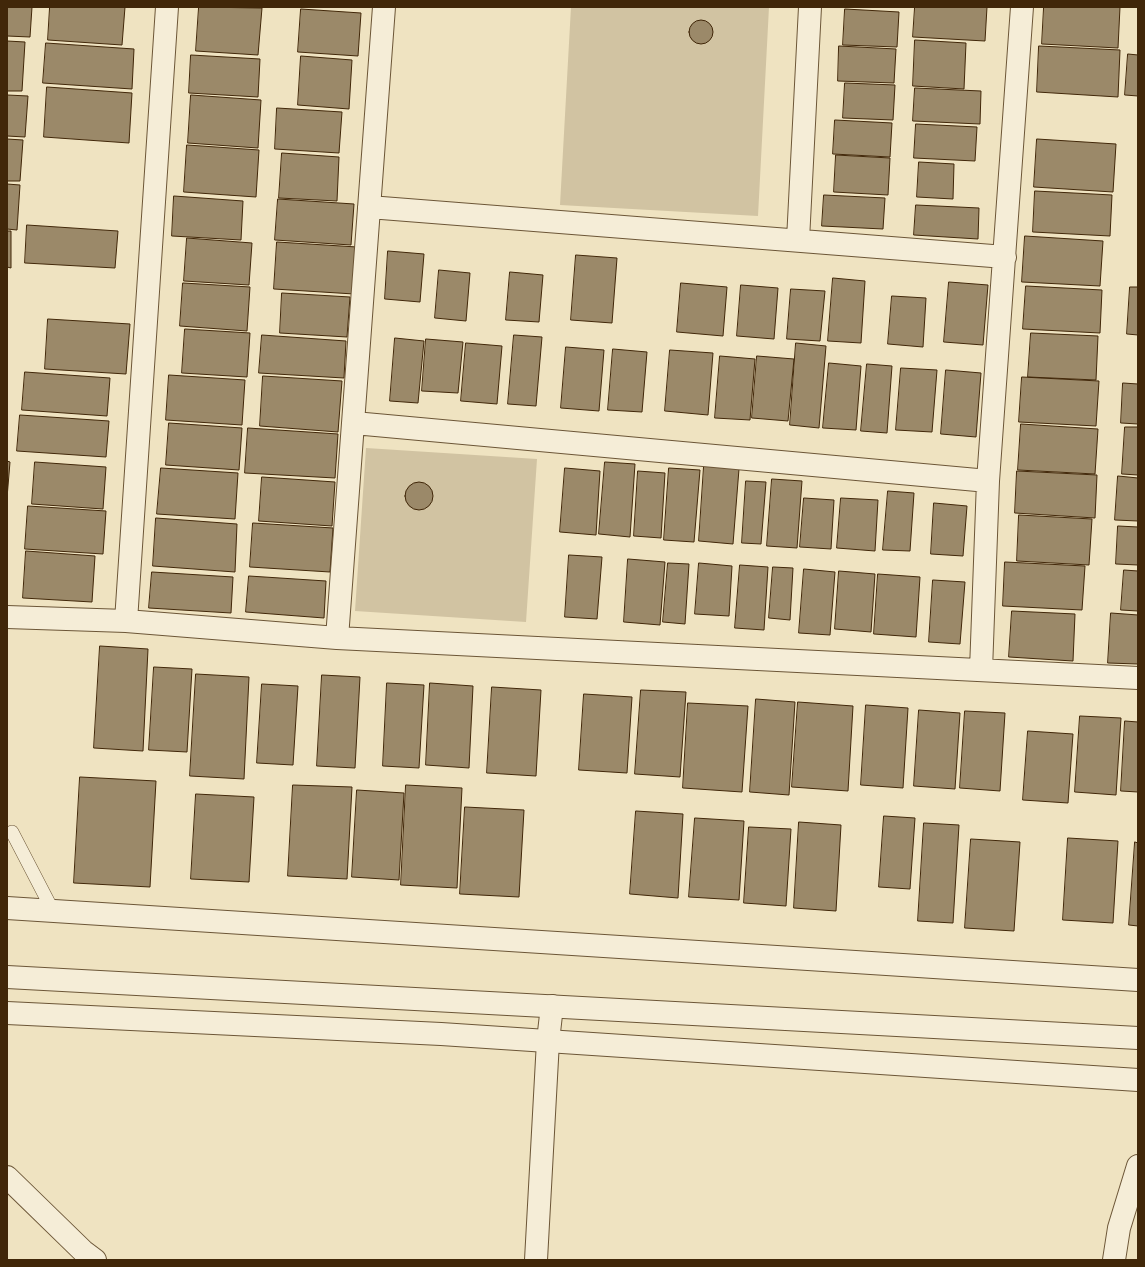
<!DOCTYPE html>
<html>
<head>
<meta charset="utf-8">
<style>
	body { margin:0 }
	#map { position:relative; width:1145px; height:1267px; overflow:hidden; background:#efe3c1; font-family:"Old Standard TT",serif }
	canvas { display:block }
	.frame { position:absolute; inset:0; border:8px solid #412709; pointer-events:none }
</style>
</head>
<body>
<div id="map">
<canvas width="1145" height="1267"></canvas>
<div class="frame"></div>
</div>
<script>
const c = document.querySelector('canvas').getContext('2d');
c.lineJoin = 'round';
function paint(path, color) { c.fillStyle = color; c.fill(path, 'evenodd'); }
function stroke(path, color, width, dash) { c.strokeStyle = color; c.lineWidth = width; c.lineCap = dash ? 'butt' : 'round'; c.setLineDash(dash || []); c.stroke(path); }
paint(new Path2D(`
	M 571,7 L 769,7 L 758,216 L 560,205 Z
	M 366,448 L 537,459 L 526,622 L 355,611 Z`), '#d1c3a2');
const building = new Path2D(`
	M 7,7 L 32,7 L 30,37 L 7,36 Z
	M 50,7 L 125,7 L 122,45 L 48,40 Z
	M 199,7 L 262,8 L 258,55 L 196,51 Z
	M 915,7 L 987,7 L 985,41 L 913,37 Z
	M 1044,7 L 1120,7 L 1118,48 L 1042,44 Z
	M 301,9 L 361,13 L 358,56 L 298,52 Z
	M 845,9 L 899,12 L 897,47 L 843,45 Z
	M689 32a12 12 0 1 1 24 0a12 12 0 1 1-24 0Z
	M 915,40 L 966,43 L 964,89 L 913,86 Z
	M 7,41 L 25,42 L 22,91 L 7,91 Z
	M 46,43 L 134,49 L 132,89 L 43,83 Z
	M 839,46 L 896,49 L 894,83 L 838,81 Z
	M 1039,46 L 1120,50 L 1118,97 L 1037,92 Z
	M 1128,54 L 1138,55 L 1138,96 L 1125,95 Z
	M 191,55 L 260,59 L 258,97 L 189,93 Z
	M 301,56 L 352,60 L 349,109 L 298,105 Z
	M 845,83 L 895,85 L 893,120 L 843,118 Z
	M 47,87 L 132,93 L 129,143 L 44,137 Z
	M 915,88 L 981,91 L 980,124 L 913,121 Z
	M 7,95 L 28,96 L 25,137 L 7,136 Z
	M 191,95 L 261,100 L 258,148 L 188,143 Z
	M 277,108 L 342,112 L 339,153 L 275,149 Z
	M 835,120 L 892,123 L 890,157 L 833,154 Z
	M 916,124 L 977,127 L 975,161 L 914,158 Z
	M 7,139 L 23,140 L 20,181 L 7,181 Z
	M 1037,139 L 1116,144 L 1113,192 L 1034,187 Z
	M 187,145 L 259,150 L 256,197 L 184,192 Z
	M 282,153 L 339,157 L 337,201 L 279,198 Z
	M 836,155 L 890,158 L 888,195 L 834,192 Z
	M 919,162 L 954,164 L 953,199 L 917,197 Z
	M 7,184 L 20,185 L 17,230 L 7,229 Z
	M 1035,191 L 1112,195 L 1110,236 L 1033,232 Z
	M 824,195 L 885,198 L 883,229 L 822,226 Z
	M 174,196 L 243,201 L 241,240 L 172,236 Z
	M 278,199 L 354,204 L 351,245 L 275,240 Z
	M 916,205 L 979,208 L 978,239 L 914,235 Z
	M 27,225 L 118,231 L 115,268 L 25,263 Z
	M 7,231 L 11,231 L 11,268 L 7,267 Z
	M 1025,236 L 1103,241 L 1100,286 L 1022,282 Z
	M 187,238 L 252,243 L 249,285 L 184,281 Z
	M 277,242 L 357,247 L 354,294 L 274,289 Z
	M 388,251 L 424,254 L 420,302 L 385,299 Z
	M 576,255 L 617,258 L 612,323 L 571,320 Z
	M 439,270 L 470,273 L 466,321 L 435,318 Z
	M 510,272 L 543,275 L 539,322 L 506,320 Z
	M 833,278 L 865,281 L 861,343 L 828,341 Z
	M 949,282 L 988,285 L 983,345 L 944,342 Z
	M 183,283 L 250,287 L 247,331 L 180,326 Z
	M 681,283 L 727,287 L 723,336 L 677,332 Z
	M 741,285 L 778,288 L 774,339 L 737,336 Z
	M 1026,286 L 1102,290 L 1100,333 L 1023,329 Z
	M 1130,287 L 1138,287 L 1138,335 L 1127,334 Z
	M 791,289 L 825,291 L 820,341 L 787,339 Z
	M 282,293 L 350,297 L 347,337 L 280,333 Z
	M 892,296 L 926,298 L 923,347 L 888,344 Z
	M 48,319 L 130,324 L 126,374 L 45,369 Z
	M 185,329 L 250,333 L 247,377 L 182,373 Z
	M 1031,333 L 1098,336 L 1096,380 L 1028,377 Z
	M 262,335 L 346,341 L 344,378 L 259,373 Z
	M 514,335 L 542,337 L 536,406 L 508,404 Z
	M 395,338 L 424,341 L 418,403 L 390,401 Z
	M 426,339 L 463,342 L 458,393 L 422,391 Z
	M 466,343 L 502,346 L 497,404 L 461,401 Z
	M 796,343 L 826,346 L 819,428 L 790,425 Z
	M 566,347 L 604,350 L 599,411 L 561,408 Z
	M 613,349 L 647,352 L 642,412 L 608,410 Z
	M 670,350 L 713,353 L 708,415 L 665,411 Z
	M 720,356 L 755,359 L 750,420 L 715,418 Z
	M 757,356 L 794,359 L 788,421 L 752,418 Z
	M 829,363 L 861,366 L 856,430 L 823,428 Z
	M 867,364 L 892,366 L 887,433 L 861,431 Z
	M 901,368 L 937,370 L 932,432 L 896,430 Z
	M 946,370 L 981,373 L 976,437 L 941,434 Z
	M 25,372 L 110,378 L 107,416 L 22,410 Z
	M 169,375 L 245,380 L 242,425 L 166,420 Z
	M 263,376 L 342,381 L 338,432 L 260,426 Z
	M 1022,377 L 1099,381 L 1096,426 L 1019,422 Z
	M 1123,383 L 1138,384 L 1138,424 L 1121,423 Z
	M 20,415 L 109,421 L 106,457 L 17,451 Z
	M 169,423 L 242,428 L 239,470 L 166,465 Z
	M 1021,424 L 1098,429 L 1095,474 L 1018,470 Z
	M 1125,427 L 1138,427 L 1138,475 L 1122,474 Z
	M 248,428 L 338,434 L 335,478 L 245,473 Z
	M 7,461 L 10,462 L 7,498 Z
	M 35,462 L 106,467 L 103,509 L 32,504 Z
	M 605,462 L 635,464 L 630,537 L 599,534 Z
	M 704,466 L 739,469 L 733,544 L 699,541 Z
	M 161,468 L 238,473 L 235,519 L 157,514 Z
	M 565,468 L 600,471 L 596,535 L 560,532 Z
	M 669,468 L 700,470 L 694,542 L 664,540 Z
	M 638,471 L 665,473 L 661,538 L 634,536 Z
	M 1017,471 L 1097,475 L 1095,518 L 1015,513 Z
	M 1118,476 L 1138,478 L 1138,521 L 1115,520 Z
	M 262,477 L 335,482 L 332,526 L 259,521 Z
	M 772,479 L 802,481 L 797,548 L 767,546 Z
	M 746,481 L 766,482 L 761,544 L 742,543 Z
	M405 496a14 14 0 1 1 28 0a14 14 0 1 1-28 0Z
	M 888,491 L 914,493 L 910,551 L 883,550 Z
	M 804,498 L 834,500 L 831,549 L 800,547 Z
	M 841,498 L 878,500 L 875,551 L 837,548 Z
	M 934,503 L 967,506 L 963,556 L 931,554 Z
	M 28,506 L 106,511 L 103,554 L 25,549 Z
	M 1019,515 L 1092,519 L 1089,565 L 1017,561 Z
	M 156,518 L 237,524 L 235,572 L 153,566 Z
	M 253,523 L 333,528 L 330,572 L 250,567 Z
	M 1118,526 L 1138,527 L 1138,565 L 1116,564 Z
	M 26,551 L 95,556 L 92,602 L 23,598 Z
	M 569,555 L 602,557 L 597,619 L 565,617 Z
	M 628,559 L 665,562 L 660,625 L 624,622 Z
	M 1005,562 L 1085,566 L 1082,610 L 1003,606 Z
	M 668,563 L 689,564 L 685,624 L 663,622 Z
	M 699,563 L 732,566 L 729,616 L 695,614 Z
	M 740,565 L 768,567 L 764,630 L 735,628 Z
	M 773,567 L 793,568 L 790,620 L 769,618 Z
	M 804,569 L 835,572 L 830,635 L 799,633 Z
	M 1124,570 L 1138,571 L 1138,611 L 1121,610 Z
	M 839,571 L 875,574 L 871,632 L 835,629 Z
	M 152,572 L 233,577 L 231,613 L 149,608 Z
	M 878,574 L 920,577 L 916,637 L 874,634 Z
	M 249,576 L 326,581 L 324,618 L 246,612 Z
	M 933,580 L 965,582 L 960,644 L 929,642 Z
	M 1012,611 L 1075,614 L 1073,661 L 1009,657 Z
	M 1111,613 L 1138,615 L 1138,664 L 1108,663 Z
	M 100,646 L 148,649 L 143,751 L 94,748 Z
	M 154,667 L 192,669 L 187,752 L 149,750 Z
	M 196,674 L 249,677 L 244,779 L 190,776 Z
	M 322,675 L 360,677 L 355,768 L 317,766 Z
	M 387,683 L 424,685 L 419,768 L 383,766 Z
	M 430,683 L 473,686 L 469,768 L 426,765 Z
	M 262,684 L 298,686 L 293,765 L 257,763 Z
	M 492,687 L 541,690 L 536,776 L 487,773 Z
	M 641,690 L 686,692 L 680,777 L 635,774 Z
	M 584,694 L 632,697 L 627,773 L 579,770 Z
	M 756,699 L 795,702 L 789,795 L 750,792 Z
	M 798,702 L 853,706 L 848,791 L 792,787 Z
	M 688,703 L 748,706 L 742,792 L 683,788 Z
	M 866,705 L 908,708 L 903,788 L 861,785 Z
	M 919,710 L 960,713 L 955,789 L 914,786 Z
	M 965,711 L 1005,713 L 1000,791 L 960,788 Z
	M 1080,716 L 1121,718 L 1116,795 L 1075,792 Z
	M 1125,721 L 1138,722 L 1138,792 L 1121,791 Z
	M 1028,731 L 1073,734 L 1068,803 L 1023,800 Z
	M 80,777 L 156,781 L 150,887 L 74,883 Z
	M 293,785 L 352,787 L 347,879 L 288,876 Z
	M 406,785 L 462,788 L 457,888 L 401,885 Z
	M 357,790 L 404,793 L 399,880 L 352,877 Z
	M 196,794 L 254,797 L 249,882 L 191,879 Z
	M 465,807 L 524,810 L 519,897 L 460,894 Z
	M 636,811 L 683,814 L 678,898 L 630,894 Z
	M 884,816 L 915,818 L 910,889 L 879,887 Z
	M 695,818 L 744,821 L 739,900 L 689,897 Z
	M 799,822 L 841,825 L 836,911 L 794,908 Z
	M 924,823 L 959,825 L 953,923 L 918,921 Z
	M 749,827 L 791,829 L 786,906 L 744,903 Z
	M 1068,838 L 1118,841 L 1113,923 L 1063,920 Z
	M 971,839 L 1020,842 L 1014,931 L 965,928 Z
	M 1135,842 L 1138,843 L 1138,926 L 1129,925 Z`);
paint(building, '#9b8969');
stroke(building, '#412709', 1);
const service = new Path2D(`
	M 12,832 L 53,911`);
const minor = new Path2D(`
	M 369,207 L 1005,257
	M 798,240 L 810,7
	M 354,423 L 988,481
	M 7,617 L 126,621 L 337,638 L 1138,678
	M 126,621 L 167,7
	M 337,638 L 384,7
	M 981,670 L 988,481 L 1022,7
	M 7,908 L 1138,980
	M 7,1177 L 83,1251 L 95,1260
	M 536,1260 L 548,1041 L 552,1006
	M 1114,1260 L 1119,1228 L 1138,1166`);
const tertiary = new Path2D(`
	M 7,977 L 1138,1038
	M 7,1013 L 441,1034 L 1138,1080`);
stroke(service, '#6c5637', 14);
stroke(minor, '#6c5637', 24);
stroke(tertiary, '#6c5637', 24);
stroke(service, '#f5edd7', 13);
stroke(minor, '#f5edd7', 22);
stroke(tertiary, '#f5edd7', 22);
</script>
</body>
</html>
